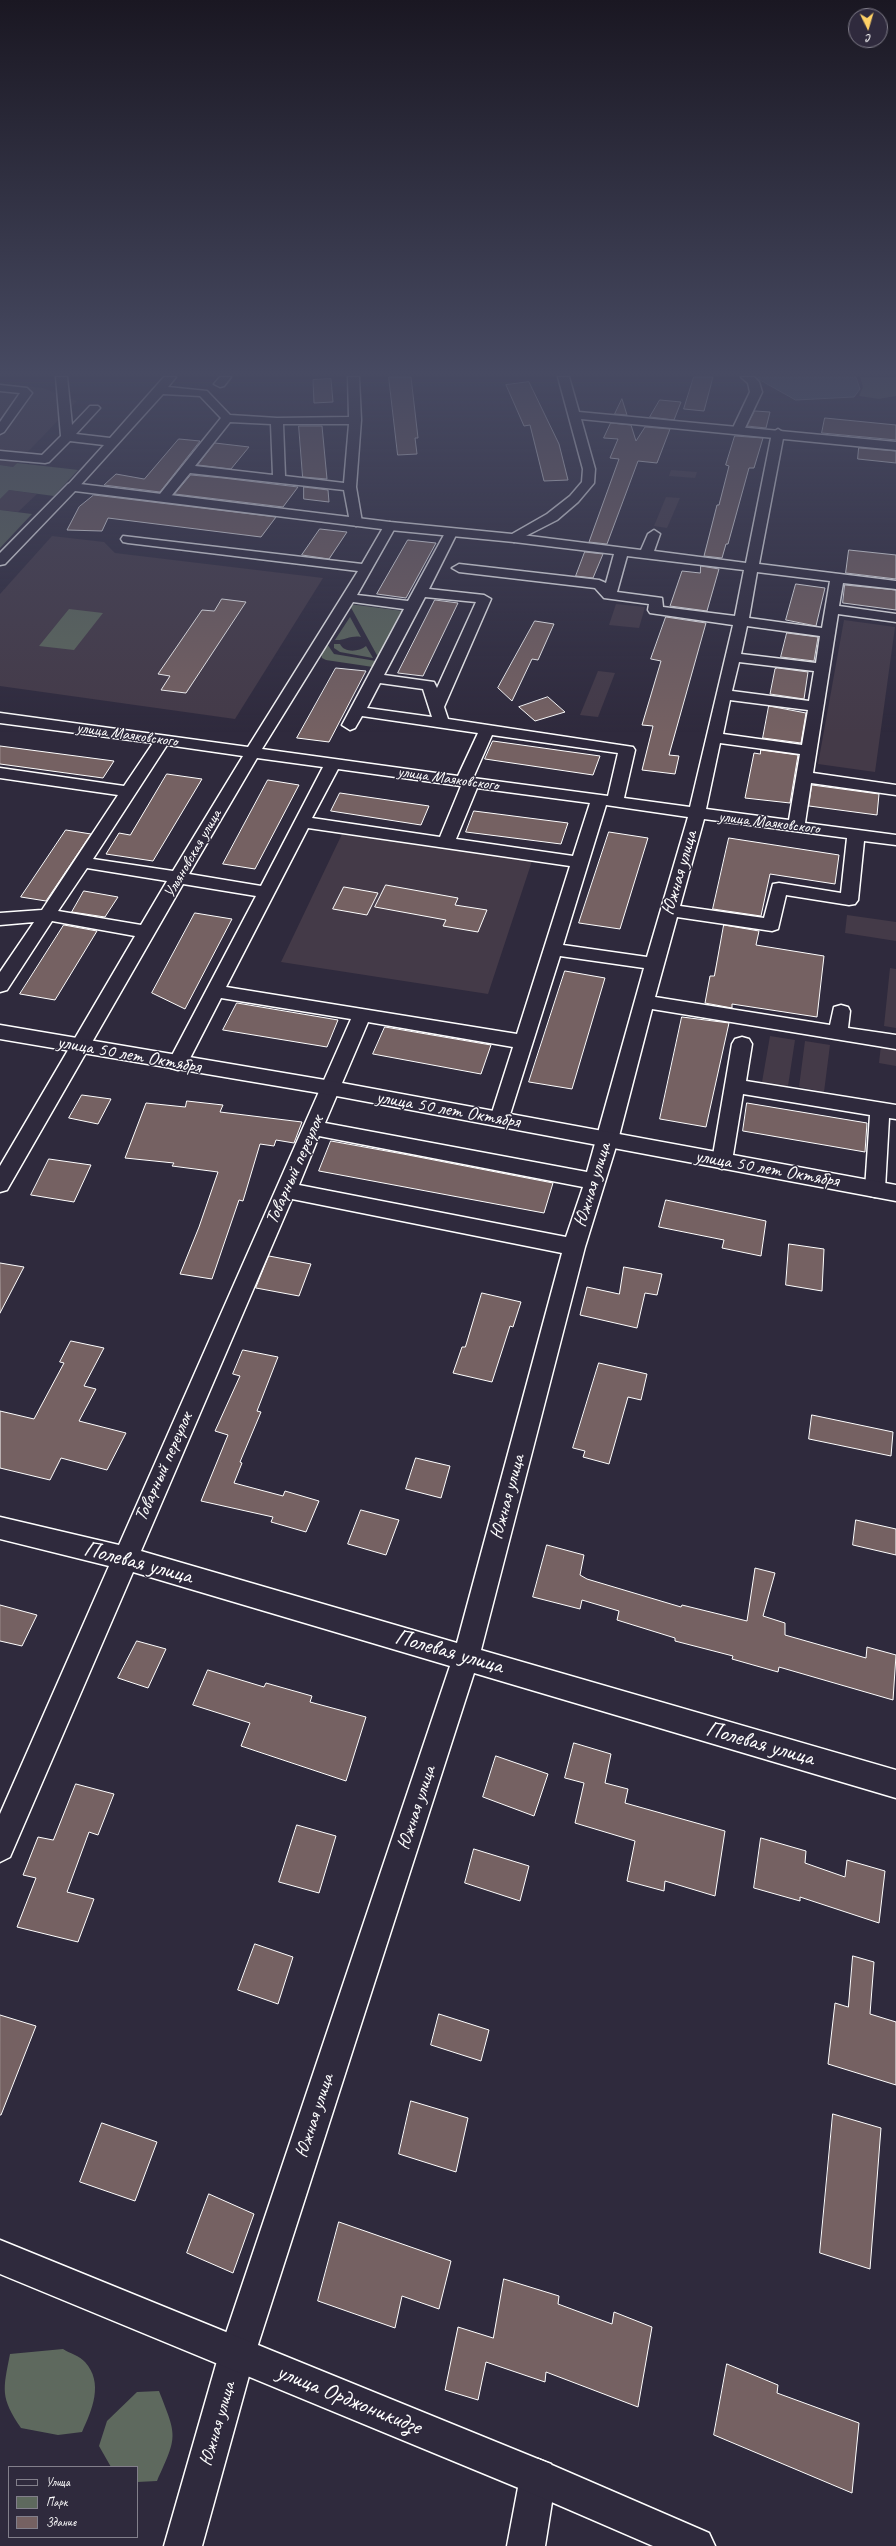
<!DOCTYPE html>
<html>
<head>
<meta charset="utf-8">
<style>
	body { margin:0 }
	#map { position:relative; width:896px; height:2546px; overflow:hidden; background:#2f2a3d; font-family:Caveat,sans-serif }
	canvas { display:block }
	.legend { position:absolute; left:8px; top:2466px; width:130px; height:72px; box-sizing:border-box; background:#2f2a3d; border:1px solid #827f8b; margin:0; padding:5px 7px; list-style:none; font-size:12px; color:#fff }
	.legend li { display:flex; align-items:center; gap:8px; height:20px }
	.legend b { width:20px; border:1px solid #827f8b }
	.north { position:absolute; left:848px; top:8px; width:40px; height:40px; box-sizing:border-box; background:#2f2a3d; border:1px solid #827f8b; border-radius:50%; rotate:175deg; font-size:11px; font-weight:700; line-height:16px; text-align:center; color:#fff }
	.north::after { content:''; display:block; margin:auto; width:14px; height:18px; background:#ffd166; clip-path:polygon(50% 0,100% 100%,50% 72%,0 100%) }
</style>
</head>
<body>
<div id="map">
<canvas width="896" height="2546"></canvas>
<ul class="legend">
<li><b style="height:5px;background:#2f2a3d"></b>Улица</li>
<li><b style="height:11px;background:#5e695e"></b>Парк</li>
<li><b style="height:11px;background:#756162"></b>Здание</li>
</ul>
<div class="north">С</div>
</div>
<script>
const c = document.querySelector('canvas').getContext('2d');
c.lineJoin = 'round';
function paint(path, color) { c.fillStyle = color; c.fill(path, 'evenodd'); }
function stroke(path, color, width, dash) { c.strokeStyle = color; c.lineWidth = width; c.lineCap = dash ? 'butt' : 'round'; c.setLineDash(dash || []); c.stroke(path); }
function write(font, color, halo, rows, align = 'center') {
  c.font = font + ' Caveat,sans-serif'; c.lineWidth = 3; c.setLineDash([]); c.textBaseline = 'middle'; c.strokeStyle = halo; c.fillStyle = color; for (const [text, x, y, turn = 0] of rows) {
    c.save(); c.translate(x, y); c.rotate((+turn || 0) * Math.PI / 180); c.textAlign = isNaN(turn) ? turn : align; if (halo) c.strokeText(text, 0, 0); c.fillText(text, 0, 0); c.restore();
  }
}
paint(new Path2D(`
	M 0,383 L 43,388 L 77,401 L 13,467 L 0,465 Z
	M 671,470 L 697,472 L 695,478 L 669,476 Z
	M 9,490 L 37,494 L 18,512 L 0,510 L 0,499 Z
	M 666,497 L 680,498 L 667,528 L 654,526 Z
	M 52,536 L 104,542 L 115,553 L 323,578 L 235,719 L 0,686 L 0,594 Z
	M 616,604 L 645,607 L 639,628 L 609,625 Z
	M 844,620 L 895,627 L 875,772 L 818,764 Z
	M 598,671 L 615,673 L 598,717 L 580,715 Z
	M 342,834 L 532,861 L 488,994 L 281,962 Z
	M 847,915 L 896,922 L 896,941 L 845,933 Z
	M 890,968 L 896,969 L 896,1028 L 884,1026 Z
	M 770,1036 L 795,1040 L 788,1086 L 762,1082 Z
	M 805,1041 L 830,1045 L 824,1092 L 799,1087 Z
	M 881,1045 L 896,1048 L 896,1066 L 879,1063 Z`), '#443a48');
paint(new Path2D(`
	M 860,377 L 896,377 L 896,396 L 879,399 L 859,396 L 863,387 Z
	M 17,463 L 70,469 L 78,470 L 54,496 L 9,490 L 0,499 L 0,465 L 13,467 Z
	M 0,510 L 32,514 L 0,548 Z
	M 349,604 L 403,611 L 378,657 Z
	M 69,609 L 103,613 L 74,650 L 39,646 Z
	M 350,617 L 361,637 C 351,635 344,641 335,640 Z
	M 327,644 L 334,654 L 376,661 L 373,667 L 326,660 L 322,658 L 321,653 Z
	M 334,644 L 340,644 C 344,653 359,652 366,646 L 373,658 L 340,652 L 334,648 Z
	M 63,2349 C 69,2353 80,2356 85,2362 C 104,2383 92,2410 82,2432 L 58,2435 L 21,2428 C 0,2397 3,2390 10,2354 Z
	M 159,2391 C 177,2437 178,2435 157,2481 L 137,2482 L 137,2467 L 111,2467 L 99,2446 L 107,2421 L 137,2392 Z`), '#5e695e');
const water = new Path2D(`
	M 755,377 L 856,377 L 860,389 L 854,397 L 796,400 Z`);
paint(water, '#50657b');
stroke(water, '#96a3b0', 1);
const building = new Path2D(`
	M 389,377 L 411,377 L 418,438 L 415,438 L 417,454 L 398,455 Z
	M 694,377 L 713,377 L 704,411 L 684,409 Z
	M 331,379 L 333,402 L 314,403 L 313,380 Z
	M 529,382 L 559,444 L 568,480 L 544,481 L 530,425 L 524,426 L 506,385 Z
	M 622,399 L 627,415 L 615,414 Z
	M 660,400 L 681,402 L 674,420 L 650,417 Z
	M 755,411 L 770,412 L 766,428 L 747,426 Z
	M 825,418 L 896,425 L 896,440 L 822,433 Z
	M 611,423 L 631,425 L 636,441 L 645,427 L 670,429 L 657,463 L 638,461 L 607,544 L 589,542 L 619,459 L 610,458 L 618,439 L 604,438 Z
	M 299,426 L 322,426 L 327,479 L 303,477 Z
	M 735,436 L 763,438 L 754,468 L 749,468 L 728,544 L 726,544 L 722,558 L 704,556 L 717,505 L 719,505 L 729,466 L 726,465 Z
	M 179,439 L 200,441 L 160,492 L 104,485 L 116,474 L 144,479 Z
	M 215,443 L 249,447 L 231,469 L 198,465 Z
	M 859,448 L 896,451 L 896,463 L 858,459 Z
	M 191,475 L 223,478 L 298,487 L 283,507 L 175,494 Z
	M 304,487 L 328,490 L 329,502 L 304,499 Z
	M 94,495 L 276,517 L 261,537 L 108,518 L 102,531 L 67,530 L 79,507 Z
	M 320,529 L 347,532 L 329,559 L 302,555 Z
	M 408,540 L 436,543 L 406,598 L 377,594 Z
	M 849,550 L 896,555 L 896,579 L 846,573 Z
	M 585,552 L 603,554 L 593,578 L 576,576 Z
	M 701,566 L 719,569 L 707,611 L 670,606 L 682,571 L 700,573 Z
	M 796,584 L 825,588 L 816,626 L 786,620 Z
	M 845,585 L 896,590 L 896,610 L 843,603 Z
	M 222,599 L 246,602 L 186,693 L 161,690 L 170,676 L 158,674 L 202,610 L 214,611 Z
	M 435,600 L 458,603 L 423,676 L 398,673 Z
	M 666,617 L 706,623 L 669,755 L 679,756 L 675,774 L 642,770 L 653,726 L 642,725 L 661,661 L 651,659 Z
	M 535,621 L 554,624 L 538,660 L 532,659 L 512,701 L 498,688 Z
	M 787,633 L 818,637 L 814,661 L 781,657 Z
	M 336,668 L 366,671 L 329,742 L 297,738 Z
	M 778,668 L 808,672 L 804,699 L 770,694 L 775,669 Z
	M 548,697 L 565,712 L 535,721 L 519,707 Z
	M 769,706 L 806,713 L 801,743 L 763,738 Z
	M 493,741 L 600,756 L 593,775 L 485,759 Z
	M 0,746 L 114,761 L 103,778 L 0,764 Z
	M 761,750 L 798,755 L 790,803 L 745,798 L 754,753 L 760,754 Z
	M 167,774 L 202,779 L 153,861 L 106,854 L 119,833 L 130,835 Z
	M 268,780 L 299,785 L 255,869 L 223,864 Z
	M 812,785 L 879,794 L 877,815 L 809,806 Z
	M 340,793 L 429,806 L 421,825 L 331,811 Z
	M 474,811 L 568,823 L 561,844 L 466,832 Z
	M 66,830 L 91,834 L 46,901 L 21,897 Z
	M 609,832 L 648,838 L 620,929 L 579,923 Z
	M 729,838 L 839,855 L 835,884 L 770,874 L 761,916 L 713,909 Z
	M 386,885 L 458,898 L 455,905 L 487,910 L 478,932 L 443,926 L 446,920 L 375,907 Z
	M 344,887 L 378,893 L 367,915 L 333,909 Z
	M 84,891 L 118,897 L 105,917 L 72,912 Z
	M 195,913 L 232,919 L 185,1009 L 152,993 Z
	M 64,925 L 97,931 L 55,1000 L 20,994 Z
	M 724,925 L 759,931 L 756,945 L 824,956 L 817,1017 L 732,1004 L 732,1008 L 705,1003 L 710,976 L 714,976 Z
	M 565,971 L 605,978 L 572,1089 L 529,1082 Z
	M 237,1003 L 338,1020 L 327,1047 L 223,1030 Z
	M 682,1017 L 729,1023 L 706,1127 L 660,1119 Z
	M 385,1027 L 491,1045 L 481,1074 L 373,1054 Z
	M 82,1095 L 111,1099 L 98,1124 L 69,1118 Z
	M 187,1101 L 223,1105 L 220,1112 L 302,1122 L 294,1143 L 276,1140 L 274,1146 L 260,1144 L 243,1201 L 239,1200 L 212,1279 L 180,1274 L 199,1227 L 218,1172 L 172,1166 L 174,1163 L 125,1158 L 146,1103 L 185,1107 Z
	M 747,1103 L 867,1123 L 865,1152 L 743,1131 Z
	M 331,1141 L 403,1154 L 553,1183 L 544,1213 L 319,1171 Z
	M 49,1159 L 91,1165 L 74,1202 L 31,1195 Z
	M 666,1200 L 766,1221 L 761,1256 L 722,1248 L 724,1240 L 659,1227 Z
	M 789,1244 L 824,1249 L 822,1291 L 786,1285 Z
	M 269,1256 L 311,1264 L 299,1296 L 256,1288 Z
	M 0,1263 L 24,1267 L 0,1313 Z
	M 624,1267 L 662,1274 L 657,1295 L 645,1293 L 637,1328 L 580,1315 L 587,1287 L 619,1294 Z
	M 482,1293 L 521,1302 L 513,1327 L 510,1326 L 492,1382 L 453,1373 L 462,1347 L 465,1347 Z
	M 71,1341 L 104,1348 L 84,1386 L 96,1389 L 79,1421 L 126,1433 L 107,1470 L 61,1458 L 50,1480 L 0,1468 L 0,1411 L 34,1419 L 64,1363 L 60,1362 Z
	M 243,1350 L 278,1357 L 257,1411 L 261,1412 L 240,1462 L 242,1463 L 234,1483 L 283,1496 L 285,1491 L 319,1501 L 306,1532 L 271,1522 L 273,1517 L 201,1501 L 228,1435 L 215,1431 L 240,1376 L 233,1374 Z
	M 599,1363 L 647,1374 L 641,1400 L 628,1397 L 609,1464 L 583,1457 L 585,1451 L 573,1448 Z
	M 812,1415 L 893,1432 L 891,1456 L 809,1439 Z
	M 416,1458 L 450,1466 L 441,1498 L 406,1489 Z
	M 361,1510 L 399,1520 L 386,1555 L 348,1544 Z
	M 856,1520 L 896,1529 L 896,1555 L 853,1545 Z
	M 547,1545 L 584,1555 L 580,1575 L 587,1579 L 681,1607 L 682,1605 L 747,1621 L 755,1568 L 775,1573 L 763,1616 L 785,1623 L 785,1635 L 866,1658 L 867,1647 L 896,1655 L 893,1700 L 779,1667 L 778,1672 L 732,1659 L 733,1656 L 675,1641 L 675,1638 L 617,1620 L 619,1611 L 582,1600 L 580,1609 L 533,1597 Z
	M 0,1605 L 37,1615 L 22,1646 L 0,1641 Z
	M 137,1641 L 166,1649 L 148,1688 L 118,1678 Z
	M 208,1670 L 264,1687 L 266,1683 L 312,1696 L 310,1702 L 366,1717 L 346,1781 L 241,1746 L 250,1723 L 193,1705 Z
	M 574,1743 L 611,1754 L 605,1783 L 628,1789 L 625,1803 L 725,1831 L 715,1896 L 665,1881 L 664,1891 L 627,1881 L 635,1841 L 575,1823 L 584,1783 L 565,1778 Z
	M 496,1756 L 548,1774 L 534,1816 L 483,1797 Z
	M 76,1784 L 114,1794 L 98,1835 L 89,1832 L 67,1892 L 94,1899 L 78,1942 L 17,1927 L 36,1878 L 23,1875 L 38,1837 L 53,1840 Z
	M 297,1825 L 336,1836 L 319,1893 L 279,1882 Z
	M 761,1838 L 806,1851 L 805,1863 L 845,1877 L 847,1860 L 885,1871 L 879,1923 L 800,1897 L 800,1901 L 754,1888 Z
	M 474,1849 L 529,1866 L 520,1901 L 465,1883 Z
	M 255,1944 L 293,1957 L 278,2004 L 238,1990 Z
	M 853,1956 L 874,1962 L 870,2014 L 896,2022 L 896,2085 L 828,2064 L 835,2003 L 848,2007 Z
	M 439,2014 L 489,2030 L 481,2061 L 431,2045 Z
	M 0,2015 L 36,2026 L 1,2115 L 0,2115 Z
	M 411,2101 L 468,2118 L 456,2172 L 399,2154 Z
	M 833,2114 L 881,2128 L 870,2269 L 820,2253 Z
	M 102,2123 L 157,2142 L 135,2201 L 80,2182 Z
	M 209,2194 L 254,2214 L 233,2273 L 187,2253 Z
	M 339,2222 L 451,2261 L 439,2309 L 402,2296 L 395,2328 L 318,2301 Z
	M 504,2279 L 559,2296 L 558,2304 L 612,2324 L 614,2312 L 652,2327 L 638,2407 L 546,2372 L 545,2382 L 486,2362 L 478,2400 L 445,2390 L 458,2327 L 493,2338 Z
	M 727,2364 L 778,2385 L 777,2393 L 859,2423 L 852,2493 L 714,2435 Z`);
paint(building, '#756162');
stroke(building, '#fff', 1);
const minor = new Path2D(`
	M 56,377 L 67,377 L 72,425 L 90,406 L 98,406 L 100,408 L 76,434 L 110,438 L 164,377 L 176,377 L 168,387 L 207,391 L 230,415 L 277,418 L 349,417 L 348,377 L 359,377 L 361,420 L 356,487 L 362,522 L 356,526 L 350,522 L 344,490 L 190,473 L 168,500 L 160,500 L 158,497 L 160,494 L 221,418 L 200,396 L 163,394 L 76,490 L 68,490 L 66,487 L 104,445 L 70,441 L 49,462 L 45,463 L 0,459 L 0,451 L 42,455 L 61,436 ZM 230,422 L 271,424 L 273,475 L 195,466 ZM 283,424 L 349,424 L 344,483 L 285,476 Z
	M 220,377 L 231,377 L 224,386 L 220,387 L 214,384 Z
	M 741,377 L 754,377 L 759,382 L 762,392 L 744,430 L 738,434 L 732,430 L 750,392 L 748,383 Z
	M 0,385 L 27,388 L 32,393 L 4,432 L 0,434 L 0,422 L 20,393 L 0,391 Z
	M 778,429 L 784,433 L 759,564 L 896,581 L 896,589 L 843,583 L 839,606 L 896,614 L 896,622 L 838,614 L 813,773 L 896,785 L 896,795 L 811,783 L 805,823 L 896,835 L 896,845 L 864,841 L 858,900 L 855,904 L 849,905 L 786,895 L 778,929 L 772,931 L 677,917 L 655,997 L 830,1025 L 834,1007 L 841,1005 L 848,1007 L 850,1011 L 848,1028 L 896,1035 L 896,1049 L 652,1009 L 618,1140 L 585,1247 L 481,1650 L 896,1770 L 896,1798 L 474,1673 L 255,2354 L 202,2546 L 164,2546 L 219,2354 L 450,1666 L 133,1572 L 10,1857 L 0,1862 L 0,1814 L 109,1566 L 0,1539 L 0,1517 L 119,1545 L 351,1019 L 221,998 L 185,1068 L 178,1070 L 171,1068 L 168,1063 L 256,896 L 183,884 L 7,1190 L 0,1192 L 0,1166 L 135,936 L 52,921 L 7,990 L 0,992 L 0,972 L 34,922 L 0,925 L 0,913 L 42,910 L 118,795 L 0,778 L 0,768 L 124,786 L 153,743 L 0,723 L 0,713 L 248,747 L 358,571 L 128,543 L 123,542 L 121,539 L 123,536 L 362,564 L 384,526 L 390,522 L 396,526 L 357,595 L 408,601 L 445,533 L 451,529 L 457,533 L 429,589 L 484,595 L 491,599 L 444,707 L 448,719 L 633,747 L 635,750 L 624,798 L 690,807 L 733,625 L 650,613 L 648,610 L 649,604 L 604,598 L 595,588 L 459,572 L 452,568 L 459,564 L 599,580 L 606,583 L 614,554 L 514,542 L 507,538 L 514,534 L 641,550 L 648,534 L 654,530 L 660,534 L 654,551 L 746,563 L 772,433 ZM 627,556 L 744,570 L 735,616 L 663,607 L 662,598 L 617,592 ZM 757,572 L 830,581 L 822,628 L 749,618 ZM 425,597 L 476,602 L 437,688 L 434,682 L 384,675 ZM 353,602 L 404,609 L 342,725 L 350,730 L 355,728 L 362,716 L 478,733 L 458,776 L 262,749 ZM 747,626 L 820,636 L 816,663 L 741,654 ZM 739,662 L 814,671 L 809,701 L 732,691 ZM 380,683 L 423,689 L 432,717 L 367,708 ZM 730,700 L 808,710 L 802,745 L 723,734 ZM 492,735 L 618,753 L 608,796 L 473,778 ZM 720,743 L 800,754 L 789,820 L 706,809 ZM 167,745 L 243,756 L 173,871 L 93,859 ZM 257,758 L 323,767 L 261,886 L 189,874 ZM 338,769 L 461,786 L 440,837 L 312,818 ZM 477,788 L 590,803 L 573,856 L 456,839 ZM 606,805 L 688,817 L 647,957 L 563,945 ZM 704,819 L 847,838 L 841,893 L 779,883 L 773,884 L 764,918 L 680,906 ZM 308,828 L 570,866 L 517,1034 L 226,987 ZM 87,868 L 167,881 L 141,925 L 58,911 ZM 560,956 L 644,968 L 587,1172 L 325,1123 L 368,1022 L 513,1047 L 490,1119 L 493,1124 L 500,1126 L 507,1124 ZM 319,1136 L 583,1187 L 566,1237 L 299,1185 ZM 292,1199 L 562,1253 L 457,1643 L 141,1551 Z
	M 742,1037 L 749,1039 L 752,1044 L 746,1081 L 896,1105 L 896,1119 L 889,1118 L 885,1189 L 882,1195 L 875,1197 L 868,1195 L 865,1189 L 870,1115 L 743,1094 L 732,1161 L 729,1166 L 722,1169 L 715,1166 L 712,1161 L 732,1044 L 735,1039 Z
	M 538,2459 L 551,2464 L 556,2477 L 545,2546 L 507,2546 L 520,2477 L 525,2464 Z`);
const major = new Path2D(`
	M 558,377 L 569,377 L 579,412 L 896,442 L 896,450 L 581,419 L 595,469 L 594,483 L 578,502 L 557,520 L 514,542 L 390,530 L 75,491 L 5,564 L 0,565 L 0,553 L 68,484 L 72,483 L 390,522 L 512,534 L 547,514 L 570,496 L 582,482 L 583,469 Z
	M 0,1025 L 331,1081 L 896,1185 L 896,1201 L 331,1095 L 0,1039 Z
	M 0,2240 L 538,2459 L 709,2533 L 715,2546 L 653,2546 L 526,2491 L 0,2274 Z`);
stroke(minor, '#fff', 3);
stroke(major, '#fff', 3);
paint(minor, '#2f2a3d');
paint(major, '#2f2a3d');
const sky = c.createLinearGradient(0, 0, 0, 733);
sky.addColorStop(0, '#1a1722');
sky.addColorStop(0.51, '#474a62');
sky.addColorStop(1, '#474a6200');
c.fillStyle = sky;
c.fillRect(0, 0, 896, 733);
write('16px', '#fff', '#2f2a3d', [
	["улица Маяковского",127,735,8],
	["улица Маяковского",448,779,8],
	["улица Маяковского",769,823,7],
	["Ульяновская улица",193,854,-60]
]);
write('19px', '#fff', '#2f2a3d', [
	["Южная улица",680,873,-74],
	["улица 50 лет Октября",129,1055,10],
	["улица 50 лет Октября",448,1110,10],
	["улица 50 лет Октября",767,1169,10],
	["Товарный переулок",295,1170,-66],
	["Южная улица",593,1185,-73],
	["Товарный переулок",164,1467,-66],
	["Южная улица",508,1497,-75],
	["Южная улица",417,1808,-72],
	["Южная улица",315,2116,-72],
	["Южная улица",218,2424,-74]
]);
write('23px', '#fff', '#2f2a3d', [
	["Полевая улица",138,1563,15],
	["Полевая улица",449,1652,16],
	["Полевая улица",760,1744,16],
	["улица Орджоникидзе",349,2400,22]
]);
</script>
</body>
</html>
